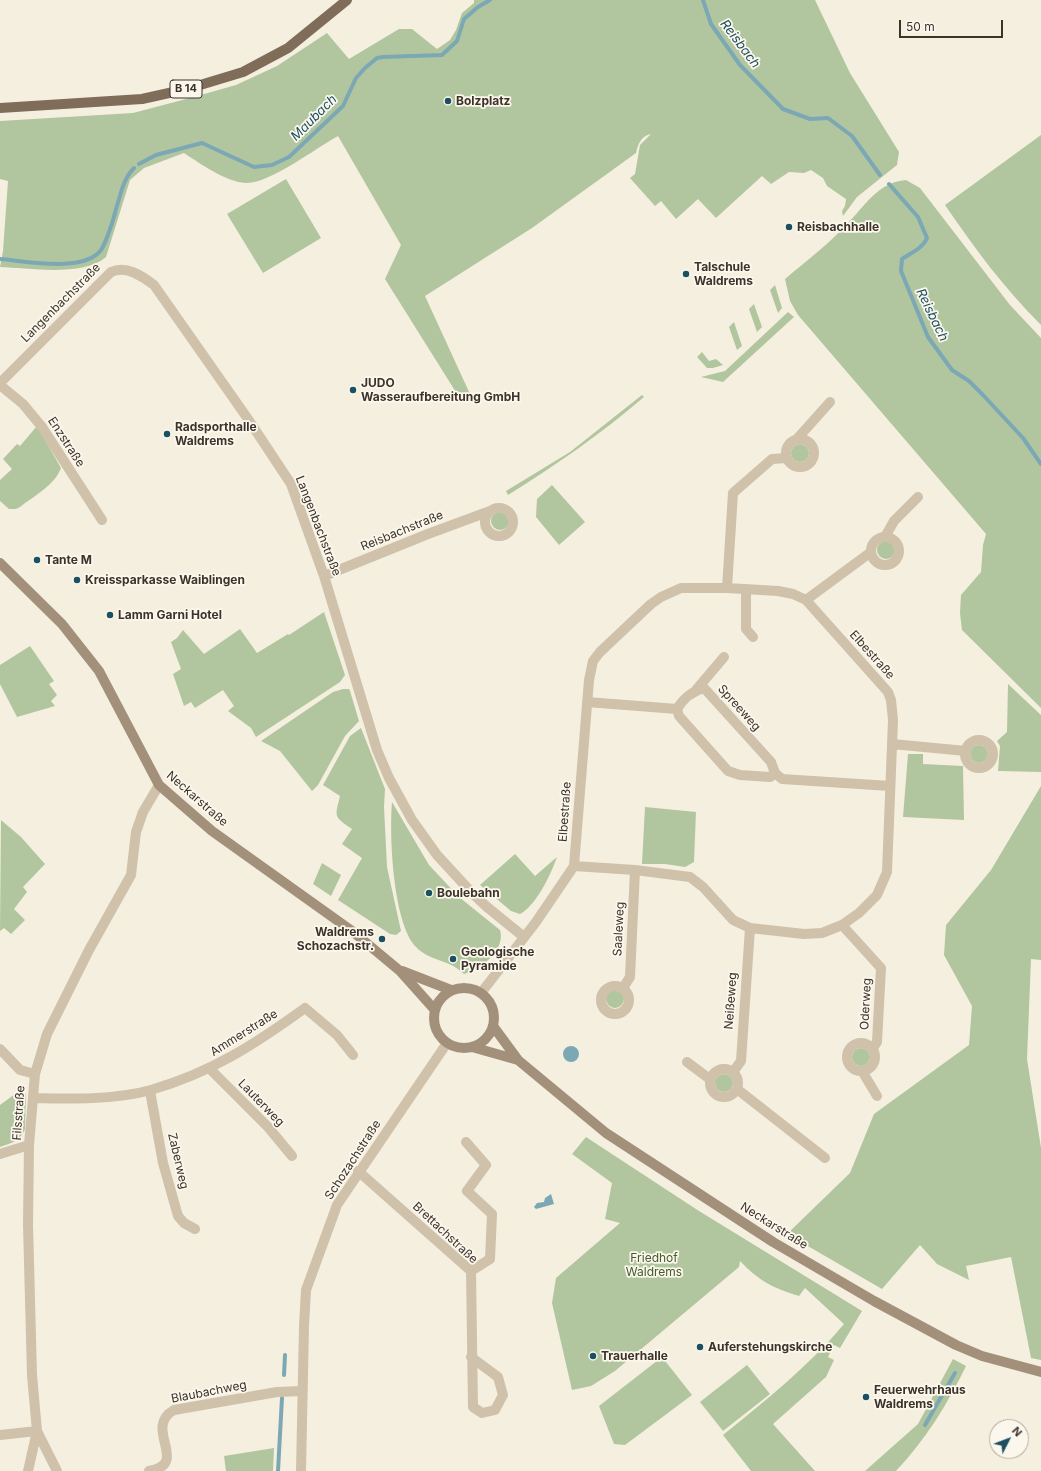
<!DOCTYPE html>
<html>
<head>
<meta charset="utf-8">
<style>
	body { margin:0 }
	#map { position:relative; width:1041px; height:1471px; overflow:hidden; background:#f5efdf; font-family:Inter,sans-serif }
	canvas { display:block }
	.north { position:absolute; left:989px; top:1419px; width:40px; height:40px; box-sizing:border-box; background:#fcf7ed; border:1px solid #afa99f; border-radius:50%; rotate:48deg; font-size:11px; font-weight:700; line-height:16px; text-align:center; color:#3c332a }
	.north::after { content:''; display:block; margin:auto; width:14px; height:18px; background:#1b5061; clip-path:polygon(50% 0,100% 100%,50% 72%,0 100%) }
	.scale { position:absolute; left:899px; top:20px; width:104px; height:18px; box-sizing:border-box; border:2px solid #3c332a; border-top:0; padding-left:5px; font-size:12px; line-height:14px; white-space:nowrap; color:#3c332a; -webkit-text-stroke:3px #fcf7ed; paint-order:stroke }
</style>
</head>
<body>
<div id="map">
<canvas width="1041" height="1471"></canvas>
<div class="north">N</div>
<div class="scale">50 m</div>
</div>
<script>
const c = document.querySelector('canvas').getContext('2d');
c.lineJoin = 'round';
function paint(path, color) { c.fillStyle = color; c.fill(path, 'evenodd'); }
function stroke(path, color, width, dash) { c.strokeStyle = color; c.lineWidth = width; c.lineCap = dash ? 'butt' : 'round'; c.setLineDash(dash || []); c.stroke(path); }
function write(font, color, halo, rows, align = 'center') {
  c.font = font + ' Inter,sans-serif'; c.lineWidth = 3.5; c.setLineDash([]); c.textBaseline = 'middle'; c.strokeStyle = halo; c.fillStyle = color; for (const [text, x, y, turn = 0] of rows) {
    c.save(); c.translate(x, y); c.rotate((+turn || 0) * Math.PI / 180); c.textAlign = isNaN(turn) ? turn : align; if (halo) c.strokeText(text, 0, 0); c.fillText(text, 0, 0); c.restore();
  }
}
paint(new Path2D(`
	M 474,0 L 815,0 L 850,73 L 899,152 L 897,165 L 857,197 L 843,216 L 842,211 L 845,206 L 846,199 L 827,186 L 823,178 L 811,170 L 804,173 L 789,172 L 771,184 L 762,176 L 716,218 L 698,199 L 676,219 L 661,201 L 655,206 L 630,178 L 635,174 L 640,145 L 651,134 C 641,136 638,144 636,153 L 532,228 L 425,296 L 470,394 L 459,397 L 385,279 L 401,245 L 338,136 C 316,148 269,184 246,183 C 226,182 201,164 184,153 L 144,168 L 130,180 L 106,257 C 84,277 29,268 0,267 L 3,251 L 8,181 L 0,179 L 0,121 L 133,113 L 190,98 L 236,85 L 277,66 L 327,33 L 349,59 L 399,29 L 412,29 L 437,49 L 450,40 L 456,30 L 462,13 L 474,3 Z
	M 1041,135 L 1041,325 C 1004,288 975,249 945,205 Z
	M 286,179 L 321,238 L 263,273 L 227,214 Z
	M 906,180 L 920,188 L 1010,305 L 1041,338 L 1041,708 L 962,630 L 960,613 L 961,595 L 981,572 L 983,545 L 986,534 L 798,315 L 790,301 L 785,279 C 806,261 829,244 847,224 C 865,206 878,182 906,180 Z
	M 775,285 L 782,308 L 778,313 L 770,290 Z
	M 754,304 L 762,327 L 757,332 L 749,309 Z
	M 788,312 L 794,317 L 723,382 L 701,377 L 725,371 Z
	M 734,322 L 742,346 L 737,350 L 729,327 Z
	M 702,352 L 709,361 L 716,359 L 723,365 L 713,368 L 707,368 L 697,357 Z
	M 642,395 L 644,397 C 601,434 556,465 508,495 L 506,491 L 570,452 Z
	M 37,426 L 61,468 C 55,485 34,496 20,507 L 16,509 L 9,509 L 0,501 L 0,480 L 12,469 L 3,459 L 17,444 L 20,446 Z
	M791 453a9 9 0 1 1 18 0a9 9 0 1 1-18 0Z
	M 552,485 L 585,522 L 559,545 L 536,517 L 537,499 Z
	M491 521a9 9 0 1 1 18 0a9 9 0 1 1-18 0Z
	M877 550a9 9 0 1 1 18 0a9 9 0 1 1-18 0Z
	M 324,612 L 345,675 L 340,682 L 256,737 L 251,728 L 228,711 L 234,706 L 223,690 L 195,708 L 191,702 L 184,706 L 173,674 L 181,669 L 171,642 L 177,638 L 183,630 L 204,654 L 240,629 L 257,653 L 288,634 L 289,635 Z
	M 30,646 L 54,681 L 49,684 L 57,695 L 51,701 L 55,706 L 17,717 L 0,684 L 0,665 Z
	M 1008,684 L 1041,715 L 1041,772 L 998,771 L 1000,746 L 997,741 L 1007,732 Z
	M 343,689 L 349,689 L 350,691 L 359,721 L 345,736 L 318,785 L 312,791 L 280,751 L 261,741 L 333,692 Z
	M 361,728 L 385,789 L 384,807 L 387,867 L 401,931 L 396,935 L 390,934 L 338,900 L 362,858 L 342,844 L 352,829 C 333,816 335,817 340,796 L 323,785 L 350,736 Z
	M970 754a9 9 0 1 1 18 0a9 9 0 1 1-18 0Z
	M 908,754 L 923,754 L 923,764 L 963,766 L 964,820 L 903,817 Z
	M 1041,786 L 1041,960 L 1031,959 L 1027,1059 L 1041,1148 L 1041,1360 L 1031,1358 L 1011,1257 L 966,1266 L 969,1280 L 937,1264 L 920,1245 L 882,1289 L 787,1234 L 850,1173 L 874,1114 L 969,1045 L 972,1006 L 944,955 L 946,925 L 991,870 Z
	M 392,802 L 429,865 L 459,897 L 500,930 C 506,950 481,969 464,974 C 451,960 429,961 416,947 C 393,923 389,836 392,802 Z
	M 645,807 L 696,812 L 694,862 L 685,867 L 665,864 L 642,864 Z
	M 1,820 L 21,837 L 45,864 L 23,887 L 27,892 L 14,909 L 25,920 L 11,934 L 4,928 L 0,931 Z
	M 515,854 L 535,876 L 557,857 C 551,874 536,906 520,914 L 511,911 L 480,885 Z
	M 322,863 L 341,875 L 331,896 L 313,884 Z
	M606 999a9 9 0 1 1 18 0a9 9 0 1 1-18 0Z
	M852 1057a9 9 0 1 1 18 0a9 9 0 1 1-18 0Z
	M715 1083a9 9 0 1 1 18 0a9 9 0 1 1-18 0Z
	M 23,1090 L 26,1095 L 25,1129 C 21,1141 11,1143 0,1147 L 0,1105 L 19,1091 Z
	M 586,1137 L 699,1211 L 862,1311 L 840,1348 L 834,1345 L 828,1357 L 834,1360 L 826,1377 L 773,1424 L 815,1471 L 751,1471 L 723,1435 C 765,1401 809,1366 844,1324 L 805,1288 L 799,1296 C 773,1288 759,1281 740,1261 L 739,1267 L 615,1371 L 591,1386 L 572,1390 L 552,1303 L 556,1278 L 620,1223 L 605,1219 L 612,1183 L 572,1154 Z
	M 662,1357 L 692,1395 L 625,1445 L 614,1444 L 599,1406 Z
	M 953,1359 L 966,1366 C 947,1405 926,1439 896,1471 L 865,1471 L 918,1424 Z
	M 747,1365 L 770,1394 L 723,1431 L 700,1402 Z
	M 274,1448 L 273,1471 L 226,1471 L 224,1456 Z`), '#b1c69e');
paint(new Path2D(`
	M563 1054a8 8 0 1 1 16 0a8 8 0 1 1-16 0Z
	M 551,1194 L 554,1204 L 536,1209 L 534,1207 L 537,1203 L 544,1202 L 545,1198 Z`), '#7ca8b5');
stroke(new Path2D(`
	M 703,0 L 711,24 L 740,65 L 783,109 L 810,119 L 828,118 L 852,136 L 880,175
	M 139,164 L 156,155 L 202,143 L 254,167 L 272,165 L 289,157 L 343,106 L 356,78 L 365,68 L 377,58 L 383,57 L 442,55 L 457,41 L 464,19 L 478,7 L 490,0
	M 889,184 L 918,217 L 927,238 C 923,248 911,253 902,259 L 901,271 L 928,337 L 952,370 L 969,381 L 983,395 L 1023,438 L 1041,464
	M 0,259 C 26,261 84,273 101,250 C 106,243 114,218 116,209 C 121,194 123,179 134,168
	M 284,1375 L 285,1355
	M 925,1425 L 955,1373
	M 278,1471 L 282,1398`), '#7ca8b5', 4);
stroke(new Path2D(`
	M 0,383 L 111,272 C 126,265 142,276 154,285 L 248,419 L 291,484 L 324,576 L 377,750 L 389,778 L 412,820 L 437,855 L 472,893 L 487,907 L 524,937
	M 0,385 L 23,404 L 42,427 L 102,520
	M786 453a14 14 0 1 1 28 0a14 14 0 1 1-28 0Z
	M 796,440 L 830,402
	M485 522a14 14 0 1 1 28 0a14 14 0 1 1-28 0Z
	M 885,537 L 894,521 L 918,497
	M871 551a14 14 0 1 1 28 0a14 14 0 1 1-28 0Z
	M 324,576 L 428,534 L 490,511
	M 727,588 L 733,493 L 772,459 L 787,458
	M 746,589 L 746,629 L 753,637
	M 806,600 L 871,552
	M 696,690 L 724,657
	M 587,702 L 677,709 L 679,716 L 728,771 L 740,775 L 770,777 L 775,773
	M 677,709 C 683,699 693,691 704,688 L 771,762 L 775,773 L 782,779 L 890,786
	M965 754a14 14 0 1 1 28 0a14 14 0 1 1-28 0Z
	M 892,744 L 966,751
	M 842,925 L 881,968 L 877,1042 L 872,1049
	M601 1000a14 14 0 1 1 28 0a14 14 0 1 1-28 0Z
	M 623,988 L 630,977 L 635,870
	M 481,993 L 536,922 L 574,866 L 589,680 L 593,661 L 600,652 L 651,604 L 661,597 L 681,588 L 727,588 L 778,591 L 793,594 L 806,600 L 888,692 L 891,700 L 893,720 L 887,872 L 877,895 L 859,913 L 842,925 L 822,933 L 804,934 L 750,928 L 733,920 L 703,887 L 690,877 L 635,870 L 574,866
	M847 1057a14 14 0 1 1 28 0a14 14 0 1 1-28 0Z
	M 0,1049 L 20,1070 L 35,1074
	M 687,1062 L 711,1080
	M 210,1069 L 268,1127 L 292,1156
	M710 1083a14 14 0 1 1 28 0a14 14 0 1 1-28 0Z
	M 862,1071 L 877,1096
	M 733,1072 L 741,1061 L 750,928
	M 737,1089 L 825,1158
	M 150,1091 L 163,1163 L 178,1216 L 184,1223 L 195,1229
	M 33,1098 C 70,1099 115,1100 151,1090 C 212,1072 254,1045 305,1008 L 337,1035 L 353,1055
	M 466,1142 L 486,1165 L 467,1191 L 492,1214 L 490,1259 L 471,1271
	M 0,1154 L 29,1145
	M 358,1171 L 471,1271 L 473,1407 L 482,1413 L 495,1410 L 503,1395 L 498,1377 L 471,1357
	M 37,1431 L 57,1471
	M 0,1435 L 37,1431
	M 28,1471 L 37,1431 L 32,1375 L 28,1224 L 29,1145 L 35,1074 L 47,1034 L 89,950 L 131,875 L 136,832 L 143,812 L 159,785
	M 149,1471 C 191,1464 142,1428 174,1410 L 277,1392 L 302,1391
	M 301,1471 L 304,1326 L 306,1290 L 337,1205 L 447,1043`), '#cfc1aa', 10);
stroke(new Path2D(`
	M 0,563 L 62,624 L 99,671 L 159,785 L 212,831 L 352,931 L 400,971 L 434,1009
	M 402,971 L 451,990
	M434 1018a30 30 0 1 1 60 0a30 30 0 1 1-60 0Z
	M 493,1026 L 518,1060 L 606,1133 L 773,1242 L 874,1301 L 956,1345 L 982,1356 L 1041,1372
	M 472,1047 L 518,1060`), '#a3907b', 10);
stroke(new Path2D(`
	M 0,108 L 142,99 L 187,89 L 243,72 L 288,48 L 347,0`), '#7f6d5a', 10);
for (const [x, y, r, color] of [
	[448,101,4,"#1b5061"],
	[789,227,4,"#1b5061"],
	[686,274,4,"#1b5061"],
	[353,390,4,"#1b5061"],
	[167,434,4,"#1b5061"],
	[37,560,4,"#1b5061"],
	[77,580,4,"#1b5061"],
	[110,615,4,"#1b5061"],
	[429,893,4,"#1b5061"],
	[382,939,4,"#1b5061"],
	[453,959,4,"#1b5061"],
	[700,1347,4,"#1b5061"],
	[593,1356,4,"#1b5061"],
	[866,1397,4,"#1b5061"]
]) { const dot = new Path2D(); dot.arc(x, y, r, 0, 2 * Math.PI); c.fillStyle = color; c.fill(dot); stroke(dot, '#fcf7ed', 1.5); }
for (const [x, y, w] of [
	[186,89,32]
]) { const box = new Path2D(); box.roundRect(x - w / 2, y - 9, w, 18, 3); c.fillStyle = '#fcf7ed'; c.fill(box); stroke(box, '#3c332a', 1); }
write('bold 11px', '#3c332a', null, [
	["B 14",186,89]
]);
write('bold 12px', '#3c332a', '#fcf7ed', [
	["Bolzplatz",456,101],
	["Reisbachhalle",797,227],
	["Talschule",694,267],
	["Waldrems",694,281],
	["JUDO",361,383],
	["Wasseraufbereitung GmbH",361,397],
	["Radsporthalle",175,427],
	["Waldrems",175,441],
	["Tante M",45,560],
	["Kreissparkasse Waiblingen",85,580],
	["Lamm Garni Hotel",118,615],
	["Boulebahn",437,893],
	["Waldrems",374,932,"right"],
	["Schozachstr.",374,946,"right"],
	["Geologische",461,952],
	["Pyramide",461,966],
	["Auferstehungskirche",708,1347],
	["Trauerhalle",601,1356],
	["Feuerwehrhaus",874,1390],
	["Waldrems",874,1404]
], 'left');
write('12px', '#3c332a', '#fcf7ed', [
	["Langenbachstraße",61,303,-45],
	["Enzstraße",66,442,57],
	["Langenbachstraße",318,526,69],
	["Reisbachstraße",402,531,-22],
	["Elbestraße",872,655,48],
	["Spreeweg",739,708,48],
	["Neckarstraße",197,799,41],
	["Elbestraße",565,812,-86],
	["Saaleweg",619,929,-87],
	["Neißeweg",731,1001,-86],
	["Oderweg",866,1004,-87],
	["Ammerstraße",244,1033,-32],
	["Lauterweg",261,1103,46],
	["Filsstraße",19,1113,-86],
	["Schozachstraße",353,1160,-57],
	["Zaberweg",178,1161,77],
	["Neckarstraße",774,1226,32],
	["Brettachstraße",445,1233,43],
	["Blaubachweg",209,1392,-11]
]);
write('12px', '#425c2b', '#fcf7ed', [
	["Friedhof",654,1258],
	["Waldrems",654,1272]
]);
write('italic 13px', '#1b5061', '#fcf7ed', [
	["Reisbach",740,44,53],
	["Maubach",314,118,-45],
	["Reisbach",932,315,64]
]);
</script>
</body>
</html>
